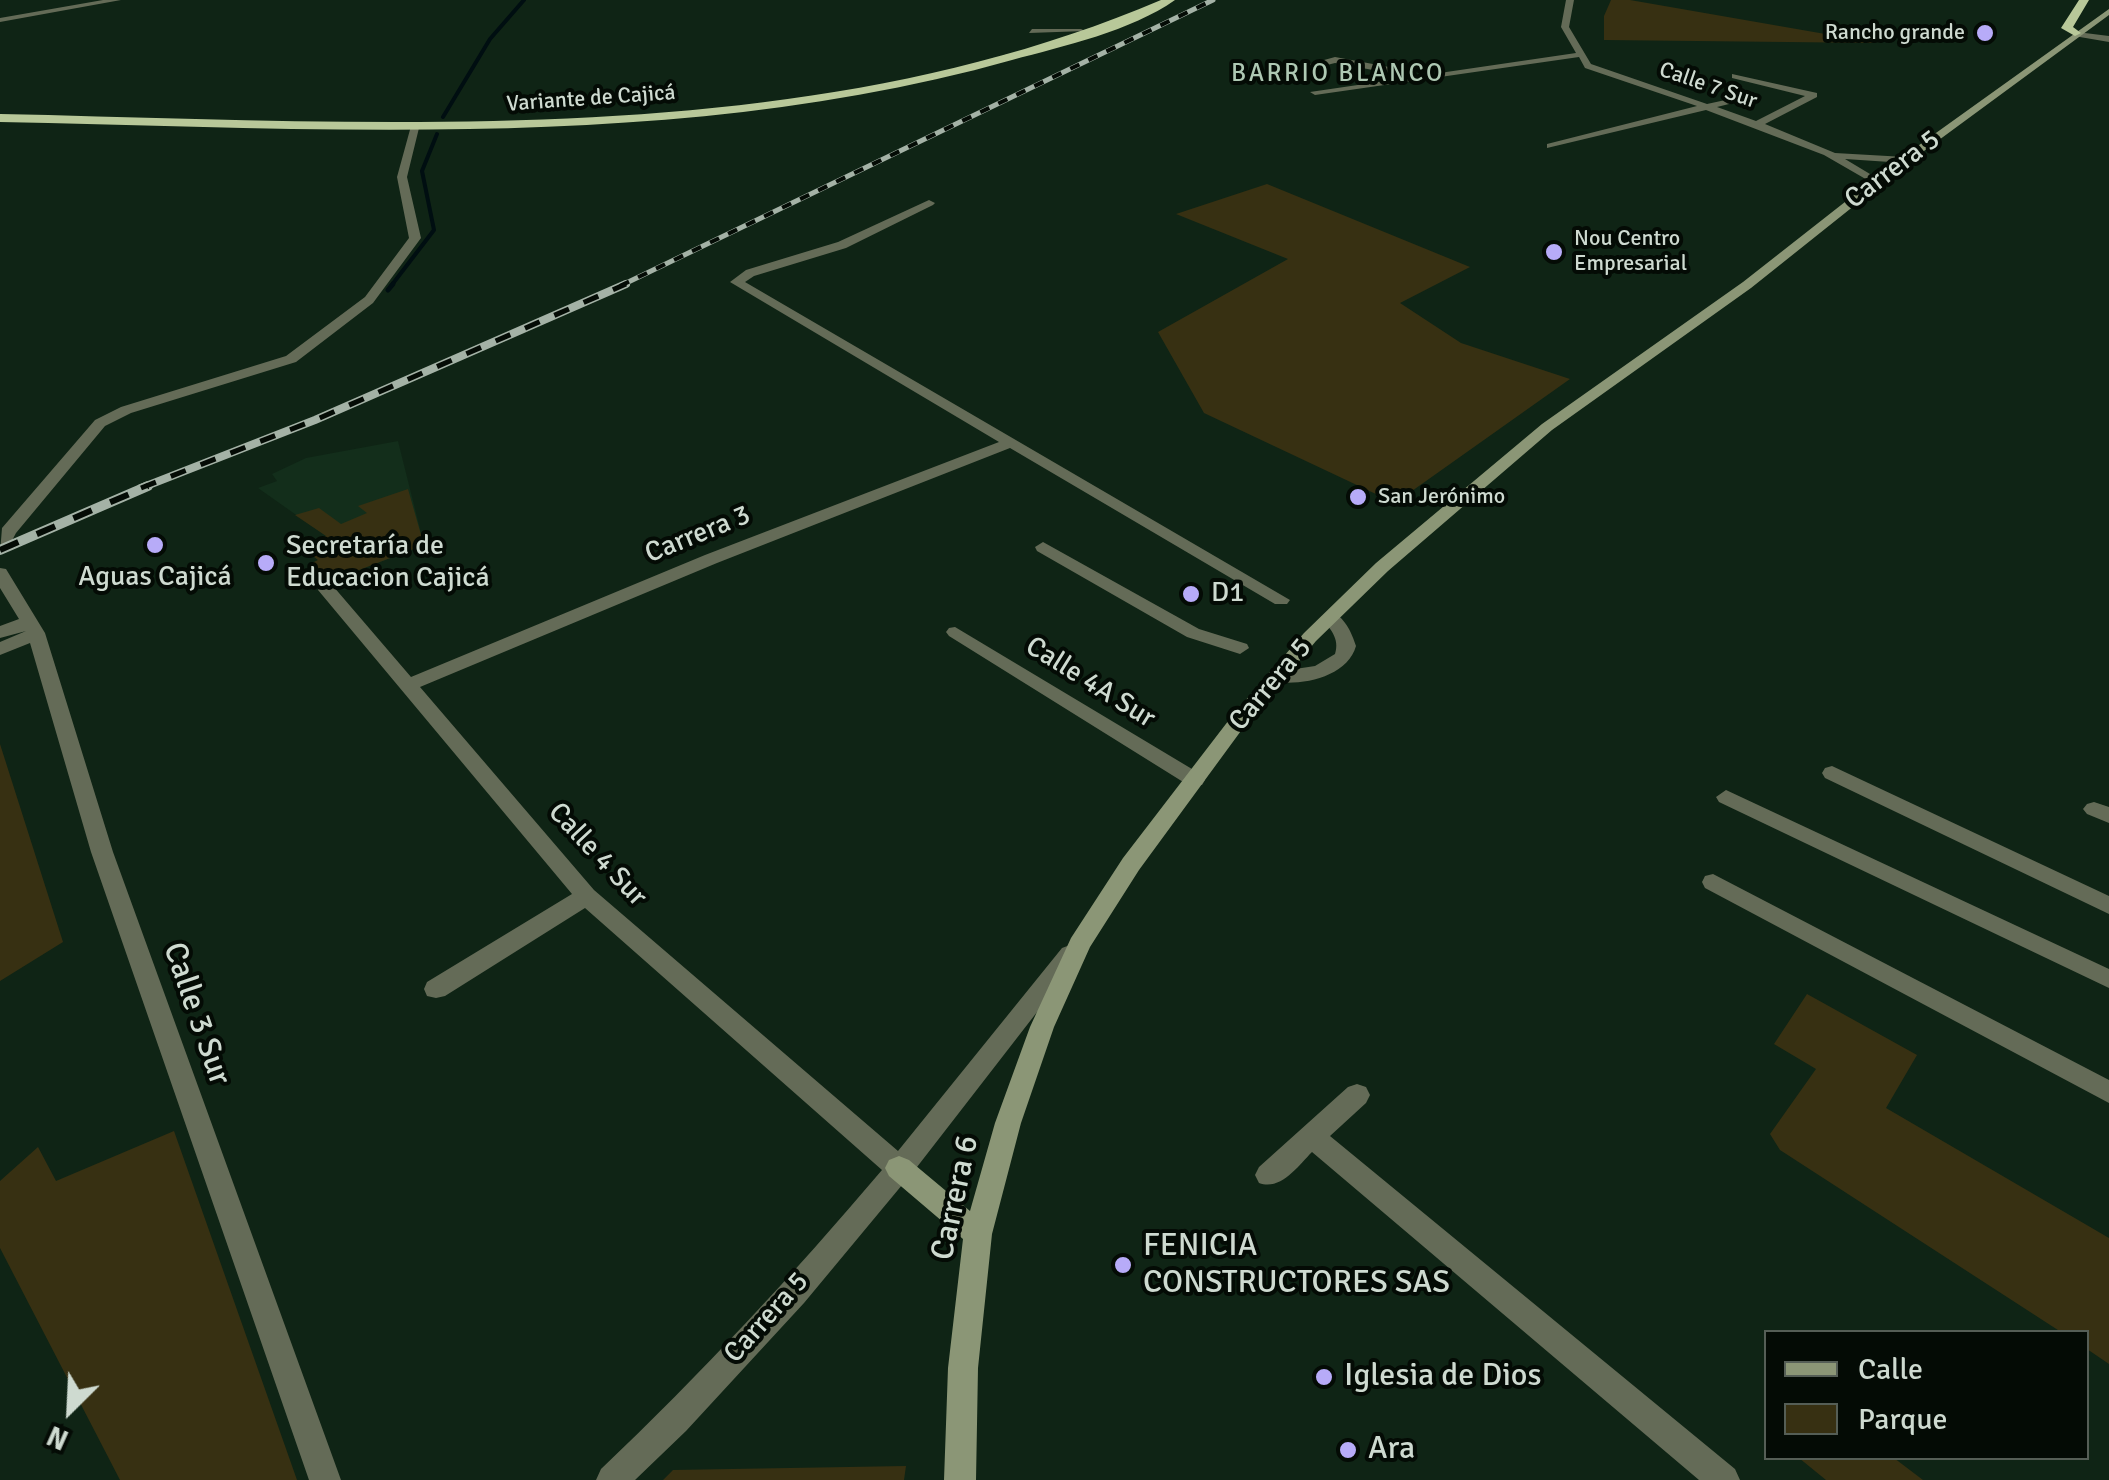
<!DOCTYPE html>
<html>
<head>
<meta charset="utf-8">
<style>
	body { margin:0 }
	#map { position:relative; width:2109px; height:1480px; overflow:hidden; background:#0f2415; font-family:Signika,sans-serif }
	canvas { display:block }
	.legend { position:absolute; left:1764px; top:1330px; width:325px; height:130px; box-sizing:border-box; background:#040b05; border:2px solid #555e56; margin:0; padding:12px 18px; list-style:none; font-size:30px; color:#cedad0 }
	.legend li { display:flex; align-items:center; gap:20px; height:50px }
	.legend b { width:50px; border:2px solid #555e56 }
	.north { position:absolute; left:20px; top:1360px; width:100px; height:100px; -webkit-text-stroke:8px #040b05; paint-order:stroke; rotate:204deg; font-size:28px; font-weight:700; line-height:40px; text-align:center; color:#cedad0 }
	.north::after { content:''; display:block; margin:auto; width:35px; height:45px; background:#cedad0; clip-path:polygon(50% 0,100% 100%,50% 72%,0 100%) }
</style>
</head>
<body>
<div id="map">
<canvas width="2109" height="1480"></canvas>
<ul class="legend">
<li><b style="height:12px;background:#8b9676"></b>Calle</li>
<li><b style="height:28px;background:#373012"></b>Parque</li>
</ul>
<div class="north">N</div>
</div>
<script>
const c = document.querySelector('canvas').getContext('2d');
c.lineJoin = 'round';
function paint(path, color) { c.fillStyle = color; c.fill(path, 'evenodd'); }
function stroke(path, color, width, dash) { c.strokeStyle = color; c.lineWidth = width; c.lineCap = dash ? 'butt' : 'round'; c.setLineDash(dash || []); c.stroke(path); }
function write(font, color, halo, rows, align = 'center') {
  c.font = font + ' Signika,sans-serif'; c.lineWidth = 8; c.setLineDash([]); c.textBaseline = 'middle'; c.strokeStyle = halo; c.fillStyle = color; for (const [text, x, y, turn = 0] of rows) {
    c.save(); c.translate(x, y); c.rotate((+turn || 0) * Math.PI / 180); c.textAlign = isNaN(turn) ? turn : align; if (halo) c.strokeText(text, 0, 0); c.fillText(text, 0, 0); c.restore();
  }
}
paint(new Path2D(`
	M 398,441 L 424,545 L 315,587 L 306,575 L 315,570 L 308,565 L 318,560 L 309,553 L 321,547 L 314,542 L 326,536 L 258,488 L 277,481 L 272,474 L 306,458 Z`), '#132e1b');
paint(new Path2D(`
	M 1611,0 L 1630,0 L 1877,43 L 1604,40 L 1604,16 Z
	M 1267,184 L 1470,267 L 1400,303 L 1461,343 L 1570,379 L 1395,503 L 1204,413 L 1158,332 L 1288,259 L 1176,214 Z
	M 408,489 L 424,545 L 315,587 L 306,575 L 315,570 L 308,565 L 318,560 L 309,553 L 321,547 L 314,542 L 326,536 L 295,515 L 319,508 L 341,524 L 367,513 L 358,506 Z
	M 0,744 L 63,942 L 0,981 Z
	M 1807,994 L 1917,1055 L 1886,1108 L 2109,1238 L 2109,1364 L 2087,1349 L 2086,1332 L 2061,1332 L 1780,1150 L 1770,1134 L 1816,1069 L 1774,1044 Z
	M 174,1131 L 297,1480 L 120,1480 L 0,1248 L 0,1181 L 38,1147 L 56,1181 Z
	M 1799,1458 L 1894,1458 L 1923,1480 L 1826,1480 Z
	M 906,1466 L 904,1480 L 663,1480 L 673,1470 Z`), '#373012');
stroke(new Path2D(`
	M 443,117 L 490,39 L 524,0
	M 391,286 L 434,230 L 422,171 L 437,134`), '#000e11', 4);
stroke(new Path2D(`
	M 388,290 L 393,284`), '#000e11', 5);
paint(new Path2D(`
	M 103,0 L 121,0 L 0,22 L 0,18 Z
	M 1566,0 L 1574,0 L 1569,27 L 1591,64 L 1707,104 L 1753,94 L 1753,98 L 1717,107 L 1756,121 L 1805,96 L 1732,78 L 1732,74 L 1817,93 L 1817,97 L 1765,124 L 1835,153 L 1905,157 L 1910,160 L 1905,163 L 1845,159 L 1880,180 L 1880,184 L 1876,185 L 1824,155 L 1706,110 L 1547,148 L 1547,144 L 1697,106 L 1585,68 L 1579,57 L 1315,95 L 1310,92 L 1576,53 L 1561,27 Z
	M 1032,29 L 1081,29 L 1085,31 L 1029,33 Z
	M 2077,32 L 2109,36 L 2109,42 L 2074,36 Z
	M 1335,57 L 1400,69 L 1404,72 L 1400,75 L 1335,63 L 1271,79 L 1266,76 Z
	M 411,126 L 419,128 L 407,177 L 421,238 L 373,303 L 296,362 L 131,413 L 105,426 L 16,533 L 6,552 L 0,553 L 2,528 L 95,420 L 121,407 L 286,356 L 365,297 L 409,238 L 397,177 Z
	M 929,200 L 935,203 L 933,205 L 846,248 L 754,276 L 745,282 L 1290,600 L 1287,604 L 1275,604 L 1010,448 L 717,563 L 420,687 L 594,890 L 898,1151 L 1062,948 L 1070,945 L 1078,948 L 1082,954 L 917,1167 L 804,1303 L 686,1431 L 635,1480 L 596,1480 L 601,1469 C 701,1374 793,1275 882,1170 L 585,908 L 445,996 L 436,998 L 427,996 L 424,989 L 427,982 L 572,894 L 318,590 L 321,586 L 333,586 L 411,677 L 705,555 L 999,442 L 730,282 L 746,270 L 838,242 Z
	M 1043,542 L 1199,629 L 1247,644 L 1249,648 L 1240,654 L 1187,637 L 1037,551 L 1035,547 Z
	M 0,568 L 6,569 L 45,633 L 113,852 L 341,1480 L 309,1480 L 91,852 L 30,643 L 0,655 L 0,642 L 26,631 L 0,638 L 0,626 L 19,619 L 0,588 Z
	M 1330,612 C 1344,615 1352,633 1356,646 C 1347,678 1299,687 1269,681 L 1267,677 L 1269,673 L 1315,666 L 1335,654 C 1340,638 1330,629 1321,617 Z
	M 955,627 L 1202,775 L 1205,780 L 1202,785 L 1188,785 L 949,636 L 946,632 L 949,628 Z
	M 1832,766 L 2109,896 L 2109,914 L 1825,778 L 1822,773 L 1825,768 Z
	M 1726,790 L 2109,969 L 2109,988 L 1719,802 L 1716,797 Z
	M 2094,802 L 2109,807 L 2109,823 L 2087,814 L 2083,809 L 2087,804 Z
	M 1713,874 L 2109,1080 L 2109,1103 L 1705,888 L 1702,882 L 1705,876 Z
	M 1357,1084 L 1366,1087 L 1370,1095 L 1366,1103 L 1330,1136 L 1735,1469 L 1740,1480 L 1699,1480 L 1312,1152 C 1298,1166 1281,1191 1259,1183 L 1255,1175 L 1259,1167 L 1348,1087 Z`), '#646b57');
paint(new Path2D(`
	M 2109,9 L 2109,15 L 1909,162 L 1751,288 L 1552,430 L 1388,571 L 1316,641 L 1246,724 L 1139,870 L 1090,947 L 1054,1027 L 1021,1123 L 992,1234 L 978,1368 L 976,1480 L 944,1480 L 948,1368 L 963,1239 L 889,1176 L 885,1168 L 889,1160 L 899,1156 L 909,1160 L 970,1211 L 995,1123 L 1030,1027 L 1071,938 L 1123,858 L 1232,716 L 1304,633 L 1376,563 L 1542,424 L 1743,282 L 1901,158 Z`), '#8b9676');
paint(new Path2D(`
	M 1161,0 L 1175,0 C 1131,31 1064,46 1012,60 C 685,152 335,129 0,122 L 0,114 C 381,122 803,153 1161,0 Z
	M 2079,0 L 2089,0 L 2073,27 L 2081,33 L 2075,36 L 2061,28 Z`), '#b8c899');
const railFar2 = new Path2D(`
	M 620,286 L 1213,0`);
const railFar1 = new Path2D(`
	M 141,488 L 315,420 L 626,284`);
const rail = new Path2D(`
	M 0,550 L 148,486`);
stroke(railFar2, '#a4b2a6', 5);
stroke(railFar1, '#a4b2a6', 8);
stroke(rail, '#a4b2a6', 10);
stroke(railFar2, '#040b05', 4, [10]);
stroke(railFar1, '#040b05', 5, [16]);
stroke(rail, '#040b05', 6, [20]);
for (const [x, y, r, color] of [
	[1985,33,10,"#b7abf8"],
	[1554,252,10,"#b7abf8"],
	[1358,497,10,"#b7abf8"],
	[155,545,10,"#b7abf8"],
	[266,563,10,"#b7abf8"],
	[1191,594,10,"#b7abf8"],
	[1123,1265,10,"#b7abf8"],
	[1324,1377,10,"#b7abf8"],
	[1348,1450,10,"#b7abf8"]
]) { const dot = new Path2D(); dot.arc(x, y, r, 0, 2 * Math.PI); c.fillStyle = color; c.fill(dot); stroke(dot, '#040b05', 4); }
write('22px', '#cedad0', '#040b05', [
	["Rancho grande",1965,33,"right"],
	["Nou Centro",1574,239],
	["Empresarial",1574,264],
	["San Jerónimo",1378,497]
], 'left');
write('22px', '#cedad0', '#040b05', [
	["Calle 7 Sur",1708,86,19],
	["Variante de Cajicá",591,99,-4]
]);
c.letterSpacing = '2.5px';
write('25px', '#aec8b3', '#040b05', [
	["BARRIO BLANCO",1338,74]
]);
c.letterSpacing = '0px';
write('28px', '#cedad0', '#040b05', [
	["Carrera 5",1893,170,-37],
	["Carrera 3",698,535,-22],
	["Calle 4A Sur",1090,683,32],
	["Carrera 5",1271,685,-50],
	["Calle 4 Sur",597,855,47],
	["Carrera 5",767,1318,-48]
]);
write('28px', '#cedad0', '#040b05', [
	["Secretaría de",286,547],
	["Educacion Cajicá",286,579],
	["Aguas Cajicá",155,578,"center"],
	["D1",1211,594]
], 'left');
write('32px', '#cedad0', '#040b05', [
	["Calle 3 Sur",196,1014,71],
	["Carrera 6",956,1198,-78]
]);
write('32px', '#cedad0', '#040b05', [
	["FENICIA",1143,1247],
	["CONSTRUCTORES SAS",1143,1284],
	["Iglesia de Dios",1344,1377],
	["Ara",1368,1450]
], 'left');
</script>
</body>
</html>
